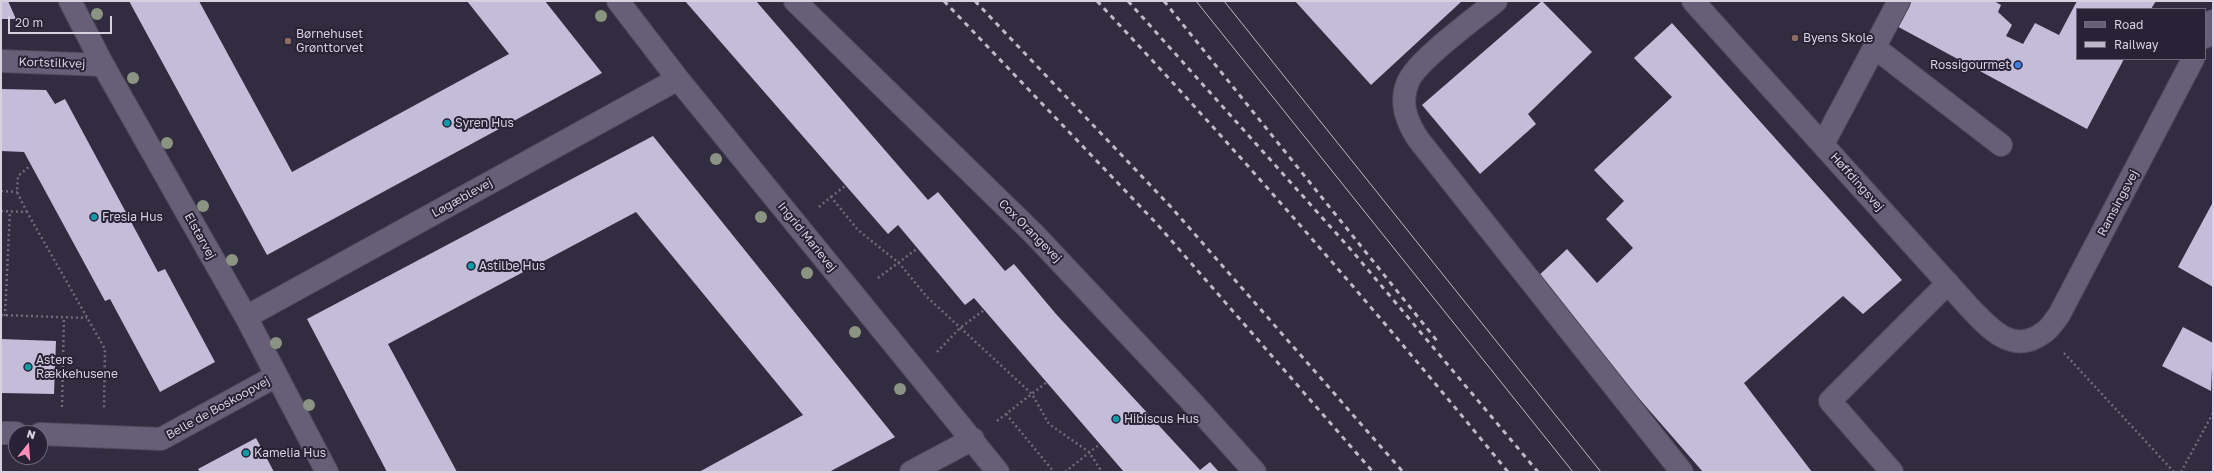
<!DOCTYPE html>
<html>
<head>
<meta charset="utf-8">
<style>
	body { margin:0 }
	#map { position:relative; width:2214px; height:473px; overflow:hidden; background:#322c41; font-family:"Golos Text",sans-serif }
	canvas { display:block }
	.frame { position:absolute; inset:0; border:2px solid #d5d1df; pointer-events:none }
	.legend { position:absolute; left:2076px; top:8px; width:130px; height:52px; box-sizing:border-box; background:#292237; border:1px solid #6e687a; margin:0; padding:5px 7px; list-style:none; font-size:12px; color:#d5d1df }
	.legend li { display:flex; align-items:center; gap:8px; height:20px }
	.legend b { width:20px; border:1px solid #6e687a }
	.north { position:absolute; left:8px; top:425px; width:40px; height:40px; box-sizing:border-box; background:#292237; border:1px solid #6e687a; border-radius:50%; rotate:17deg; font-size:11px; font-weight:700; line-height:16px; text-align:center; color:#d5d1df }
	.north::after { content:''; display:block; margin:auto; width:14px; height:18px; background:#ff8ebb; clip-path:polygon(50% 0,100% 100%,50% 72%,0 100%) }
	.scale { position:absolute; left:8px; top:16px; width:104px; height:18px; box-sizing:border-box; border:2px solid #d5d1df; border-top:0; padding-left:5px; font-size:12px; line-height:14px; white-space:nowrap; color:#d5d1df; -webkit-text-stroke:3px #292237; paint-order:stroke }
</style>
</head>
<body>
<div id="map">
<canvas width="2214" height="473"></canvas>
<div class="frame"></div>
<ul class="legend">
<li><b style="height:5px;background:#665f77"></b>Road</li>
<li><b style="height:5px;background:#bdb9c8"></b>Railway</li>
</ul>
<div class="north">N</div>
<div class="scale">20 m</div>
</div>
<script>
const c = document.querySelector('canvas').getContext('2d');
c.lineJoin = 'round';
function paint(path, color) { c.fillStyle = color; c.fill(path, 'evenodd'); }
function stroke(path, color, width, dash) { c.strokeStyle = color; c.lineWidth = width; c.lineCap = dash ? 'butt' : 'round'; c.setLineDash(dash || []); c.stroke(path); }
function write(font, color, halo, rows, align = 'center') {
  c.font = font + ' "Golos Text",sans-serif'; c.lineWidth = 4; c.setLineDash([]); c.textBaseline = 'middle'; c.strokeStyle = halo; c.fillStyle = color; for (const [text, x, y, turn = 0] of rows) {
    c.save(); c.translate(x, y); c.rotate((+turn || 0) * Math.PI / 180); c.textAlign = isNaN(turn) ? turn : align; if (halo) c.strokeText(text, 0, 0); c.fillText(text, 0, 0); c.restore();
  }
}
paint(new Path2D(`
	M 1,1 L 8,1 L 16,19 L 1,19 Z
	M 129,1 L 199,1 L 292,172 L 509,54 L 467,1 L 545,1 L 602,73 L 267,255 Z
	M 685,1 L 756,1 L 928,200 L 938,192 L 1005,271 L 1014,264 L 1056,314 L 1200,470 L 1210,462 L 1219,472 L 1124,472 L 974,298 L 965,305 L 898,225 L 888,234 Z
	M 1295,1 L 1462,1 L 1371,85 Z
	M 1542,1 L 1592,52 L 1528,114 L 1536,124 L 1480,174 L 1422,105 Z
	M 1905,1 L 1994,1 L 2001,5 L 1998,12 L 2012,25 L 2006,36 L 2023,44 L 2035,23 L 2059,35 L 2077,1 L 2156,1 L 2151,9 L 2077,9 L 2077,59 L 2124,59 L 2087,129 L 1893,24 Z
	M 1672,23 L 1902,280 L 1863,314 L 1843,296 L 1744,383 L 1812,472 L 1703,472 L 1535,279 L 1567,249 L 1597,283 L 1633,248 L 1606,219 L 1624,201 L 1594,170 L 1672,97 L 1634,58 Z
	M 1,89 L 46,90 L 55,104 L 65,99 L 158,272 L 165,269 L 215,362 L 160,392 L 110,299 L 105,301 L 24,152 L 1,151 Z
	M 653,136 L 895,437 L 829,472 L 699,472 L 803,415 L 636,212 L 388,344 L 457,472 L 387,472 L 307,319 Z
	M 2213,202 L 2213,287 L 2178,267 Z
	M 2183,327 L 2213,343 L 2211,391 L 2162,366 Z
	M 1,339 L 56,341 L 54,394 L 1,393 Z
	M 256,438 L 274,472 L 200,472 L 198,469 Z`), '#c4bdda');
const minor = new Path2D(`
	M 70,1 L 103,65 L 246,317 L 327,472
	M 618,1 L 678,79 L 998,472
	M 795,1 L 1035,235 L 1191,401 L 1255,472
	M 1496,1 C 1476,18 1417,60 1408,82 C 1399,103 1407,122 1418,139 L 1682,472
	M 1693,1 L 1970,308 C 1990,329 2013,355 2043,333 C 2050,329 2054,321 2059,315 L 2193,59
	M 2205,37 L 2213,21
	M 1874,47 L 2001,145
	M 1,61 L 103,65
	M 1823,144 L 1899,1
	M 246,317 L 678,79
	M 1,433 L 16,433
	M 40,434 L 161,439 L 276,376
	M 911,472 L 973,439
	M 1892,472 L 1830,401 L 1948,283`);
stroke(minor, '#4e495b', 24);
stroke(new Path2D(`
	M 1,191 L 17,192
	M 831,197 L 845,186
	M 819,207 L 831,197 L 858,230 L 899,263 L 927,297 L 1032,394 L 1049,424 L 1089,452 L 1102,472
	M 1,211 L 27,212 L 105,349 L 104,408
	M 27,212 L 17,192 L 18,176 L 31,165
	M 878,278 L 918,248
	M 1,315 L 87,318
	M 5,316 L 10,211
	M 937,352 L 960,328 L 984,310
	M 2064,353 L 2174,472
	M 62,407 L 64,317
	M 1006,414 L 1054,472
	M 997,421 L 1047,382
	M 1065,472 L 1100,444
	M 2181,472 L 2213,413`), '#6f6a7c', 2.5, [2, 3]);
stroke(minor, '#665f77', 22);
stroke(new Path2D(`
	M 1196,1 L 1573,472
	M 1224,1 L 1601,472`), '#bdb9c8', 1);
stroke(new Path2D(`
	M 944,1 L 1157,224 L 1373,472
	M 975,1 L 1171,207 L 1403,472
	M 1097,1 C 1240,153 1376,310 1508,472
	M 1128,1 L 1353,252 L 1538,472
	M 1164,1 L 1438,342`), '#bdb9c8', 3, [5, 5]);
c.fillStyle = '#8b9482';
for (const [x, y] of [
	[97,14],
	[601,16],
	[133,78],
	[167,143],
	[716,159],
	[203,206],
	[761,217],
	[232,260],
	[807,273],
	[855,332],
	[276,343],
	[900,389],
	[309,405]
]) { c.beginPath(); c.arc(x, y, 6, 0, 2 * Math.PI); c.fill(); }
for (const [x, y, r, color] of [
	[1795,38,4,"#8d6e63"],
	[288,41,4,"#8d6e63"],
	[2018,65,4,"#3f7fe0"],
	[447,123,4,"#0f9aa8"],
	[94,217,4,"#0f9aa8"],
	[471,266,4,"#0f9aa8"],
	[28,367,4,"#0f9aa8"],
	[1116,419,4,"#0f9aa8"],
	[246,453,4,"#0f9aa8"]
]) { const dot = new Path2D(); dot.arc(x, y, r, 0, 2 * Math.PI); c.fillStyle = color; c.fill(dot); stroke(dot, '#292237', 1.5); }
write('12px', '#d5d1df', '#292237', [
	["Børnehuset",296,34],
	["Grønttorvet",296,48],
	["Byens Skole",1803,38],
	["Rossigourmet",2010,65,"right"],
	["Syren Hus",455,123],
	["Fresia Hus",102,217],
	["Astilbe Hus",479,266],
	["Asters",36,360],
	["Rækkehusene",36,374],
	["Hibiscus Hus",1124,419],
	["Kamelia Hus",254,453]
], 'left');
write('12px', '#d5d1df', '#292237', [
	["Kortstilkvej",52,63,2],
	["Høffdingsvej",1857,182,48],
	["Løgæblevej",462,198,-29],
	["Ramsingsvej",2118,203,-62],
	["Cox Orangevej",1030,231,45],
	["Elstarvej",200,236,61],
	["Ingrid Marievej",807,237,51],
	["Belle de Boskoopvej",218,408,-29]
]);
</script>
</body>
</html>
